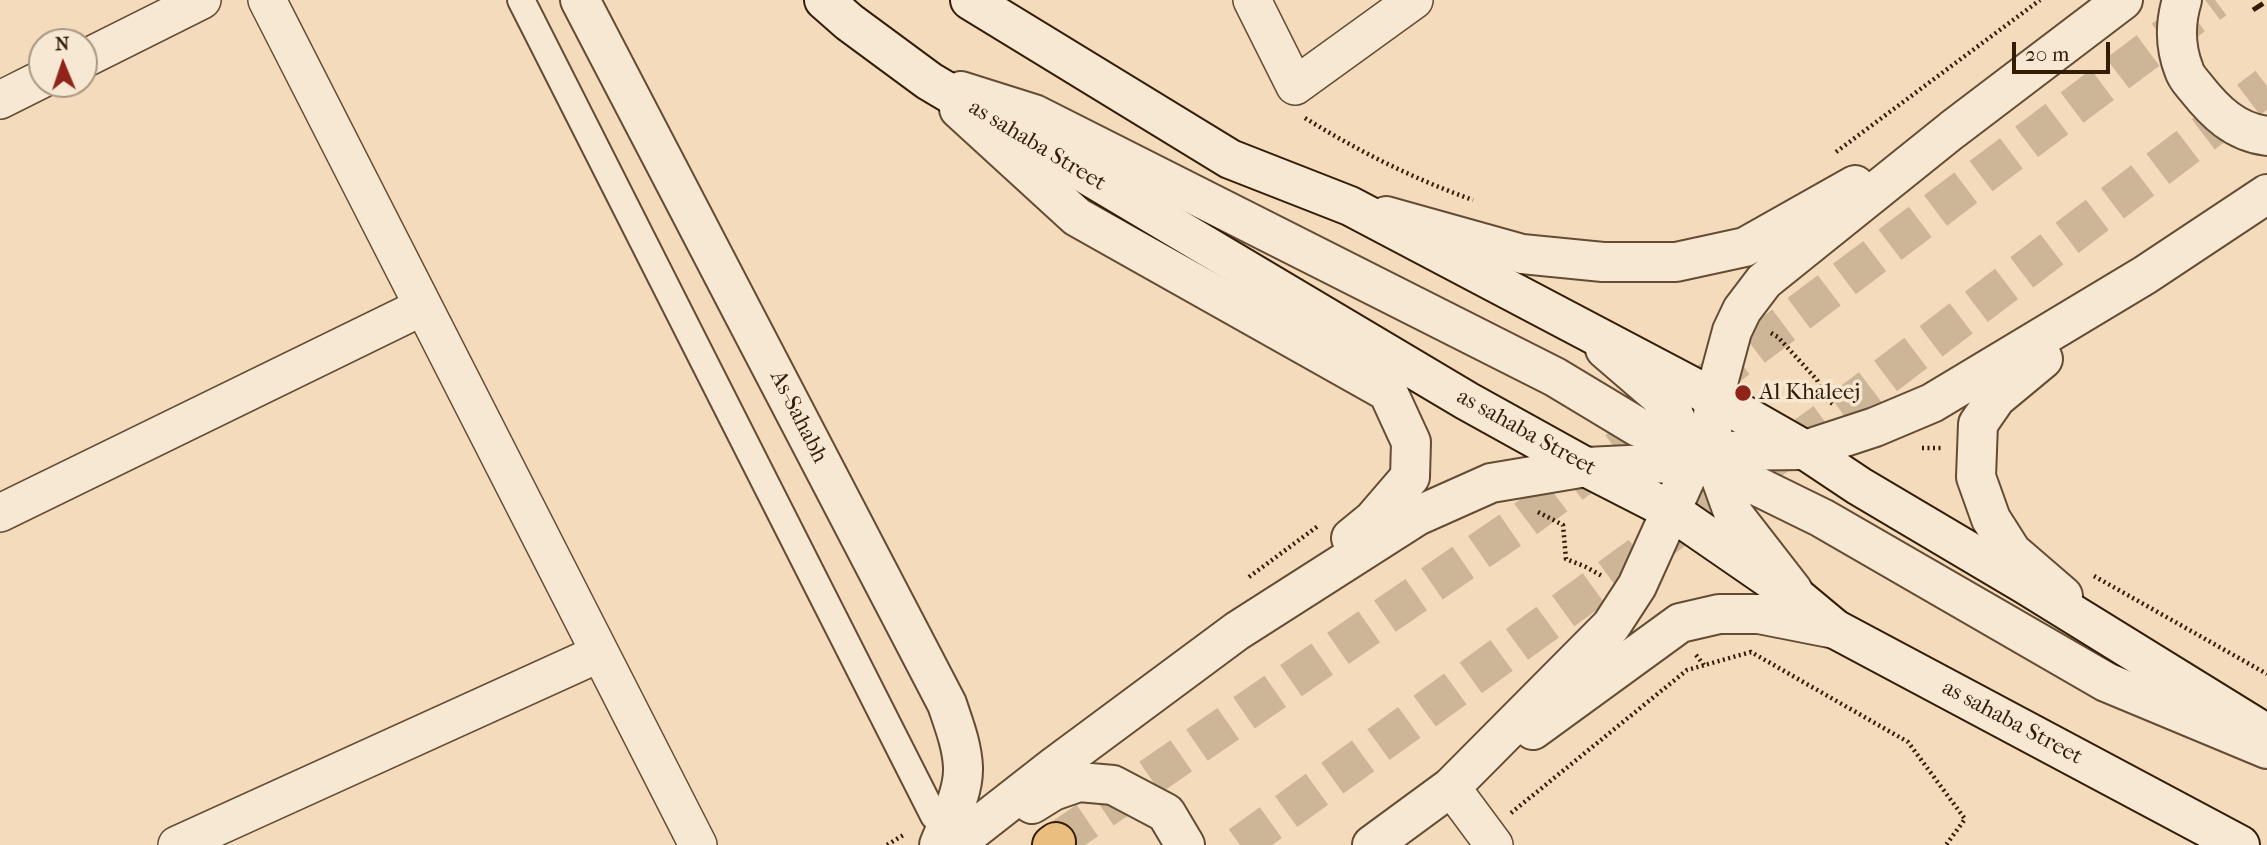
<!DOCTYPE html>
<html>
<head>
<meta charset="utf-8">
<style>
	body { margin:0 }
	#map { position:relative; width:2267px; height:845px; overflow:hidden; background:#f3dbbb; font-family:"IM FELL French Canon",serif }
	canvas { display:block }
	.north { position:absolute; left:28px; top:28px; width:70px; height:70px; box-sizing:border-box; background:#f7e8d3; border:2px solid #a99781; border-radius:50%; rotate:358deg; font-size:19px; font-weight:700; line-height:28px; text-align:center; color:#341d07 }
	.north::after { content:''; display:block; margin:auto; width:24px; height:32px; background:#8f2418; clip-path:polygon(50% 0,100% 100%,50% 72%,0 100%) }
	.scale { position:absolute; left:2012px; top:42px; width:98px; height:32px; box-sizing:border-box; border:4px solid #341d07; border-top:0; padding-left:9px; font-size:21px; line-height:24px; white-space:nowrap; color:#341d07; -webkit-text-stroke:5px #f7e8d3; paint-order:stroke }
</style>
</head>
<body>
<div id="map">
<canvas width="2267" height="845"></canvas>
<div class="north">N</div>
<div class="scale">20 m</div>
</div>
<script>
const c = document.querySelector('canvas').getContext('2d');
c.lineJoin = 'round';
function stroke(path, color, width, dash) { c.strokeStyle = color; c.lineWidth = width; c.lineCap = dash ? 'butt' : 'round'; c.setLineDash(dash || []); c.stroke(path); }
function write(font, color, halo, rows, align = 'center') {
  c.font = font + ' "IM FELL French Canon",serif'; c.lineWidth = 7; c.setLineDash([]); c.textBaseline = 'middle'; c.strokeStyle = halo; c.fillStyle = color; for (const [text, x, y, turn = 0] of rows) {
    c.save(); c.translate(x, y); c.rotate((+turn || 0) * Math.PI / 180); c.textAlign = isNaN(turn) ? turn : align; if (halo) c.strokeText(text, 0, 0); c.fillText(text, 0, 0); c.restore();
  }
}
stroke(new Path2D(`
	M 1056,842 L 1519,524 L 2215,0
	M 1240,845 L 1850,403 L 2267,86`), '#cdb597', 38, [38, 19]);
const pedestrian = new Path2D(`
	M 521,0 L 934,816`);
const minor = new Path2D(`
	M 267,0 L 698,845
	M 1252,0 L 1295,86 L 1414,0
	M 84,59 L 202,0
	M 0,100 L 42,79
	M 0,513 L 422,307
	M 1451,787 L 1494,845
	M 177,845 L 600,653`);
const tertiary = new Path2D(`
	M 580,0 L 947,704 C 954,725 962,745 963,767 C 964,793 948,822 939,845
	M 2182,0 C 2175,23 2175,47 2184,70 C 2186,77 2192,83 2196,88 C 2215,112 2235,132 2267,136
	M 961,91 L 1034,114 L 1555,377 L 1638,427 L 1711,451 L 1805,450 L 1875,427 L 1932,403 L 2145,275 L 2267,194
	M 959,109 L 1077,217 L 1388,392 L 1411,442 L 1410,477 L 1373,520 L 1351,538
	M 1386,216 L 1522,254 L 1603,262 L 1676,262 L 1745,247 L 1855,185
	M 2043,359 L 1996,398 L 1978,424 L 1976,477 L 1991,519 L 2012,552 L 2063,596
	M 1793,591 L 1734,515 L 1711,451 L 1714,398 L 1732,331 L 1742,310 L 1764,281 L 1952,130 L 2123,0
	M 1533,730 L 1680,623 L 1719,614 L 1759,614 L 1835,629
	M 1032,804 L 1053,791 L 1079,782 L 1113,785 L 1166,813 L 1185,845
	M 954,845 L 1055,766 L 1237,631 L 1417,516 L 1491,483 L 1586,467 L 1693,462 L 1716,466 L 1822,518 L 2106,682 L 2267,749
	M 1372,845 L 1451,787 L 1611,626 L 1637,586 L 1693,462 L 1670,405 L 1605,349`);
const secondary = new Path2D(`
	M 824,0 L 849,22 L 929,81 L 1467,401 L 1586,467 L 1670,510 L 1799,599 L 1835,629 L 2240,845
	M 970,0 L 1230,159 L 1350,206 L 1714,398 L 1805,450 L 1859,486 L 2026,585 L 2267,734`);
const trunk = new Path2D(`
	M 1052,845 L 1056,842`);
stroke(pedestrian, '#644c34', 30);
stroke(minor, '#644c34', 40);
stroke(tertiary, '#644c34', 42);
stroke(secondary, '#341d07', 42);
stroke(trunk, '#341d07', 42);
stroke(new Path2D(`
	M 1305,118 C 1358,151 1414,179 1473,200
	M 1836,152 L 2040,0
	M 1771,333 L 1778,337 L 1817,380 L 1825,399 L 1833,404
	M 1922,448 L 1942,448
	M 1538,512 L 1563,525 L 1566,559 L 1586,567 L 1602,576
	M 2094,576 L 2267,674
	M 1249,577 L 1318,526
	M 1696,655 L 1704,665
	M 1511,813 L 1687,670 L 1751,652 L 1908,742 L 1965,819 L 1946,845
	M 887,845 L 905,834`), '#341d07', 4.5, [2, 3.5]);
stroke(pedestrian, '#f7e8d3', 26);
stroke(minor, '#f7e8d3', 37);
stroke(tertiary, '#f7e8d3', 38);
stroke(secondary, '#f7e8d3', 38);
stroke(trunk, '#eabe7e', 38);
stroke(new Path2D(`
	M 2253,10 L 2267,1`), '#341d07', 5, [12, 12]);
for (const [x, y, r, color] of [
	[1743,393,9,"#8f2418"]
]) { const dot = new Path2D(); dot.arc(x, y, r, 0, 2 * Math.PI); c.fillStyle = color; c.fill(dot); stroke(dot, '#f7e8d3', 2.5); }
write('23px', '#341d07', '#f7e8d3', [
	["as sahaba Street",1037,146,31],
	["As-Sahabh",798,417,63],
	["as sahaba Street",1526,433,29],
	["as sahaba Street",2012,723,28]
]);
write('23px', '#341d07', '#f7e8d3', [
	["Al Khaleej",1759,393]
], 'left');
</script>
</body>
</html>
